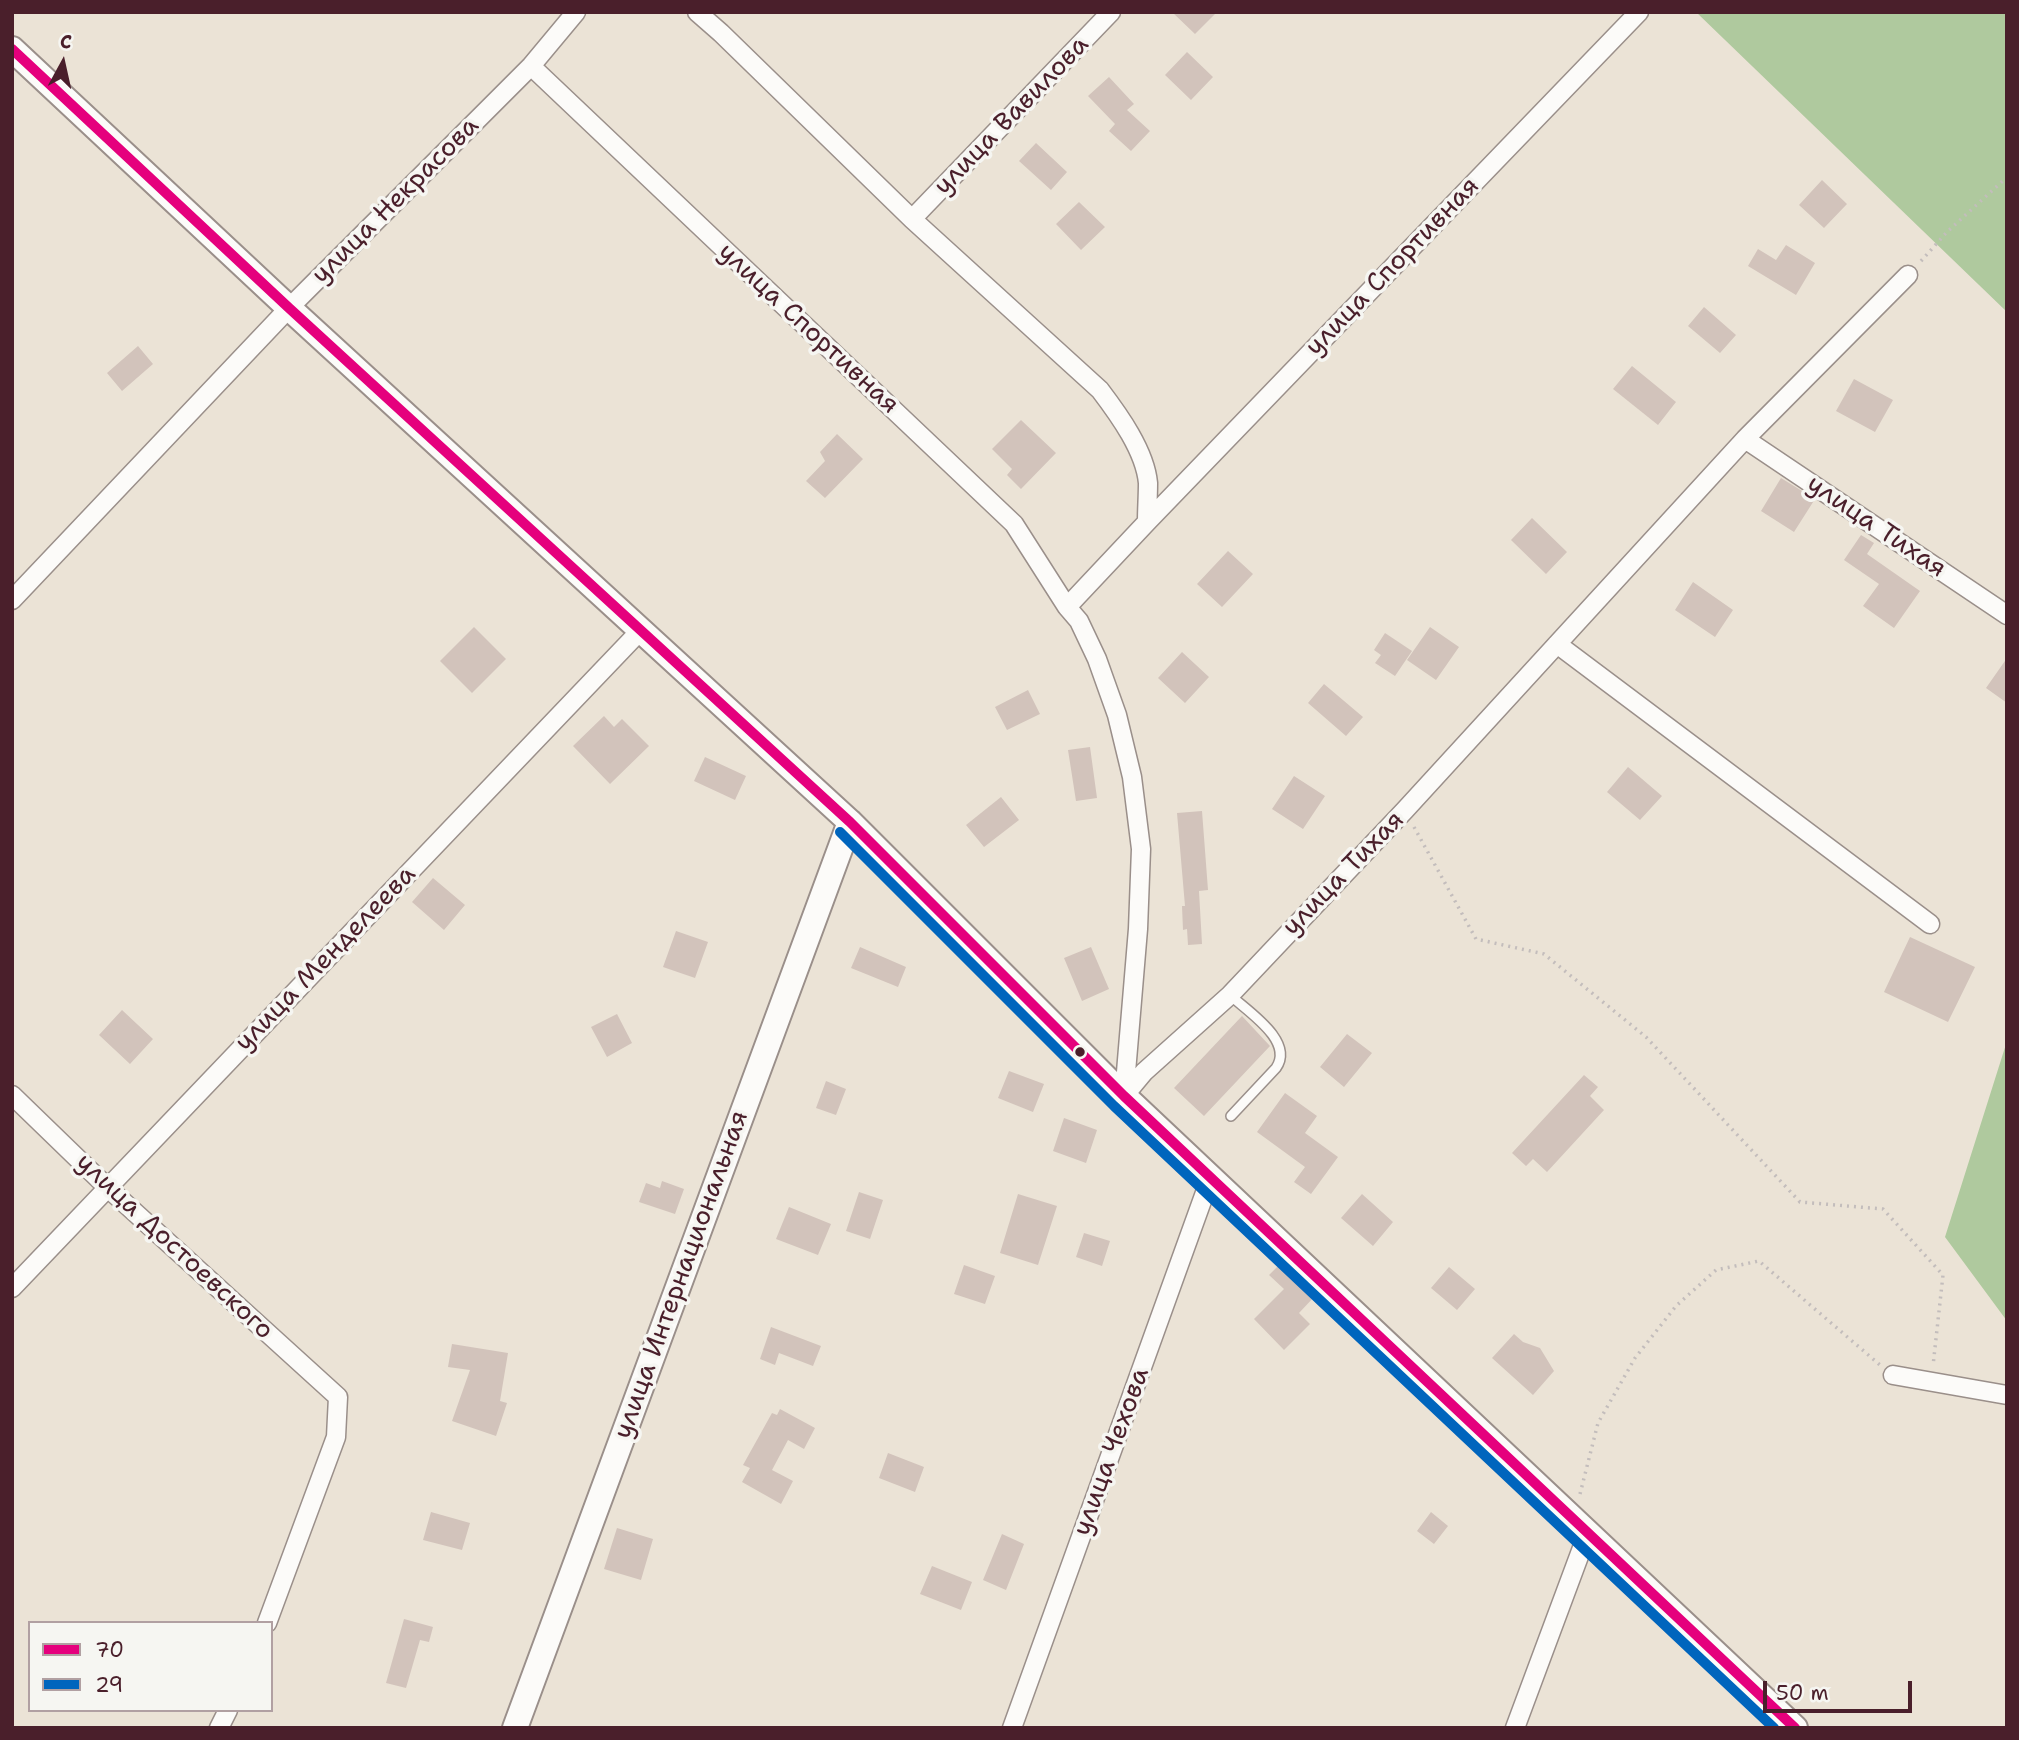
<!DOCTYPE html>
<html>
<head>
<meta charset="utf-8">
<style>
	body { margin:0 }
	#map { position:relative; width:2019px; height:1740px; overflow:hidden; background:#ebe3d6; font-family:"Shantell Sans",sans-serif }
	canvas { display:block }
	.frame { position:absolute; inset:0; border:14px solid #4a1f2b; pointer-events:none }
	.legend { position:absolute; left:28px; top:1621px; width:245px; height:91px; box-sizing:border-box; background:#f6f6f2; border:2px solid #b1a0a2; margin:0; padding:9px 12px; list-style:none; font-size:21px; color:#4a1f2b }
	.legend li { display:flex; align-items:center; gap:14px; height:35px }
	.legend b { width:35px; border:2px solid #b1a0a2 }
	.north { position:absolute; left:28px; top:28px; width:70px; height:70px; -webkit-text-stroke:5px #f6f6f2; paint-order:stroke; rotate:8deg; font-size:19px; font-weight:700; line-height:28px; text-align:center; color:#4a1f2b }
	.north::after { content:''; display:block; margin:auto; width:24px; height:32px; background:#4a1f2b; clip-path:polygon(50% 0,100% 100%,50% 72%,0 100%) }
	.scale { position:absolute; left:1763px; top:1681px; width:149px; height:32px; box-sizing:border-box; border:4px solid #4a1f2b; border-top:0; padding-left:9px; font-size:21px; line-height:24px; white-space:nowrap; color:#4a1f2b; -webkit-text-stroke:5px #f6f6f2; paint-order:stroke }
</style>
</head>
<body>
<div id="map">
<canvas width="2019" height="1740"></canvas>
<div class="frame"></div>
<ul class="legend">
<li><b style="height:9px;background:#e5007d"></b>70</li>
<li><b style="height:9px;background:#0065bd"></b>29</li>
</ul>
<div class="north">С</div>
<div class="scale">50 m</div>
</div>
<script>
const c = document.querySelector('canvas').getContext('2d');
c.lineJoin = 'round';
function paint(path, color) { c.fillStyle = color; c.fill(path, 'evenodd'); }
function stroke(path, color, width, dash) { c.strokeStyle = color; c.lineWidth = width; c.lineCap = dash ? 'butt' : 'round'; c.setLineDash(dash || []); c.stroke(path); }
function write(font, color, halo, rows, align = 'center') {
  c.font = font + ' "Shantell Sans",sans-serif'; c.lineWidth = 7; c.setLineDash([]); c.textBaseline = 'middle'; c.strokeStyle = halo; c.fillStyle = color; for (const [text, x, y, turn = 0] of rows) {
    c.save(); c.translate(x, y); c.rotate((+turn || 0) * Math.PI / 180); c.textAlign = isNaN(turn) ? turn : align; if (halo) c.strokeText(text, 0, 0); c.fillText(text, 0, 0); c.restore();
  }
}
paint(new Path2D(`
	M 1696,12 L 2007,12 L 2007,312 Z
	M 2007,1041 L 2007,1321 L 1945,1237 Z`), '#afc99e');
paint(new Path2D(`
	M 1172,12 L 1217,12 L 1195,34 Z
	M 1187,52 L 1213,77 L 1191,100 L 1165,75 Z
	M 1109,77 L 1134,104 L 1127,110 L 1150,131 L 1131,151 L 1109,131 L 1115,124 L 1088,96 Z
	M 1036,143 L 1067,172 L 1051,190 L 1019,161 Z
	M 1822,180 L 1847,204 L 1824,228 L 1799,205 Z
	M 1079,202 L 1105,227 L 1081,250 L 1056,224 Z
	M 1786,245 L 1815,263 L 1796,295 L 1748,266 L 1758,249 L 1776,260 Z
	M 1704,307 L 1736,335 L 1720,353 L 1688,326 Z
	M 138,346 L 153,364 L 122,391 L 107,373 Z
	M 1632,366 L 1676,402 L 1658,425 L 1613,389 Z
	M 1854,379 L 1893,400 L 1875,432 L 1836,411 Z
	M 1021,420 L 1056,453 L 1021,489 L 1007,475 L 1012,469 L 992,449 Z
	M 837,434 L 863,459 L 825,498 L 806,481 L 825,461 L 820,452 Z
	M 1781,478 L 1815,499 L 1794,532 L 1761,511 Z
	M 1532,518 L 1567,552 L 1546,574 L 1511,540 Z
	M 1861,535 L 1874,543 L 1867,554 L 1920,591 L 1894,628 L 1863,606 L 1879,584 L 1844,560 Z
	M 1228,551 L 1253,574 L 1222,607 L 1197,584 Z
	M 1693,582 L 1733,610 L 1715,637 L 1675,610 Z
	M 474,627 L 506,659 L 472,693 L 440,661 Z
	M 1430,627 L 1459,647 L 1436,680 L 1407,660 Z
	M 1385,633 L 1412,651 L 1395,676 L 1375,663 L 1381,655 L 1374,650 Z
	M 1182,652 L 1209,677 L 1185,703 L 1158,678 Z
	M 2007,658 L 2007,703 L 1986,688 Z
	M 1324,684 L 1363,717 L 1346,736 L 1308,703 Z
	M 1028,690 L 1040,714 L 1007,730 L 995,707 Z
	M 604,716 L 614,727 L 622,719 L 649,746 L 610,784 L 573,746 Z
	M 1090,747 L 1097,798 L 1076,801 L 1068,750 Z
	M 705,757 L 746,776 L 735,800 L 694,781 Z
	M 1628,767 L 1662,796 L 1640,820 L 1607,792 Z
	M 1294,776 L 1325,796 L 1303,829 L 1272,809 Z
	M 1001,797 L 1019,820 L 984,847 L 966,825 Z
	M 1202,811 L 1208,890 L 1199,891 L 1202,944 L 1188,945 L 1187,929 L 1183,930 L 1182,906 L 1185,906 L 1177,813 Z
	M 433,878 L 465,905 L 444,930 L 412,902 Z
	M 676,931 L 708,942 L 695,978 L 663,967 Z
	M 1910,937 L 1975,967 L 1948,1022 L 1884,992 Z
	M 860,947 L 906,967 L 898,987 L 851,968 Z
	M 1091,947 L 1109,989 L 1082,1001 L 1064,958 Z
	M 122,1010 L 153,1039 L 130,1064 L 99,1035 Z
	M 617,1014 L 632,1043 L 607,1057 L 591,1027 Z
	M 1242,1016 L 1270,1046 L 1204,1116 L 1174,1088 Z
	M 1347,1034 L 1372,1053 L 1344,1087 L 1320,1067 Z
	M 1009,1071 L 1044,1084 L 1033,1112 L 998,1098 Z
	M 1584,1075 L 1598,1087 L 1590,1096 L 1604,1110 L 1547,1172 L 1533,1159 L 1526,1166 L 1512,1153 Z
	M 826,1081 L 846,1089 L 836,1115 L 816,1108 Z
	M 1285,1093 L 1317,1116 L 1305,1133 L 1338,1157 L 1311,1194 L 1294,1182 L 1305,1167 L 1257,1132 Z
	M 1064,1118 L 1097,1130 L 1086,1163 L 1053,1151 Z
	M 662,1181 L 684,1189 L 675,1214 L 639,1202 L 646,1183 L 660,1188 Z
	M 859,1192 L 883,1200 L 870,1239 L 846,1231 Z
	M 1018,1194 L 1057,1206 L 1038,1265 L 1000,1253 Z
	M 1362,1194 L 1393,1222 L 1373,1246 L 1341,1218 Z
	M 789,1207 L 831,1224 L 818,1255 L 776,1239 Z
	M 1084,1233 L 1110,1241 L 1102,1266 L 1076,1257 Z
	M 1280,1264 L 1315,1296 L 1299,1313 L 1310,1324 L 1284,1350 L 1254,1319 L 1284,1289 L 1269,1275 Z
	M 964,1265 L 995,1276 L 985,1304 L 954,1294 Z
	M 1449,1267 L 1475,1289 L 1457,1310 L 1431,1288 Z
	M 771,1327 L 821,1346 L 813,1366 L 779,1353 L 775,1365 L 760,1359 Z
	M 1514,1334 L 1523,1342 L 1540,1348 L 1554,1371 L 1533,1395 L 1492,1358 Z
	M 452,1344 L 508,1353 L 500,1401 L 507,1403 L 496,1436 L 452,1421 L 470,1370 L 448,1367 Z
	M 780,1409 L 815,1428 L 804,1449 L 788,1440 L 772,1470 L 793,1481 L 781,1504 L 742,1482 L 750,1468 L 743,1465 L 772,1413 L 777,1415 Z
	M 888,1453 L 924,1467 L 915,1492 L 879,1478 Z
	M 431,1512 L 470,1523 L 462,1550 L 423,1540 Z
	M 1431,1512 L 1448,1526 L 1434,1544 L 1417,1531 Z
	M 617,1528 L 653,1539 L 641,1580 L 604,1569 Z
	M 1002,1534 L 1024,1544 L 1006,1590 L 983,1580 Z
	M 932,1566 L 972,1582 L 961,1610 L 920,1594 Z
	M 404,1619 L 433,1627 L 429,1642 L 420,1640 L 406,1688 L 386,1683 Z`), '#d2c3bb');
const lane = new Path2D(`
	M 1230,995 C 1247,1011 1295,1041 1276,1068 L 1231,1116`);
const street = new Path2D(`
	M 697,12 L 721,33 L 912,219 L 1100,390 C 1119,415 1145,451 1148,483 C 1148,496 1147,509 1147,522
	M 531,66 L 1014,524 L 1067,607
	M 912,219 L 1111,12
	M 1745,439 L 2007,615
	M 12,600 L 289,308 L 531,66 L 576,12
	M 1557,644 L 1930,924
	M 12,1095 L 108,1188 L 338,1397 L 336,1437 L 267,1623
	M 1124,1096 L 1138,929 L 1141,849 L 1132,777 L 1117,715 L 1097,659 L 1079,621 L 1067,607 L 1147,522 L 1639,12
	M 1124,1096 L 1144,1072 L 1230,995 L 1405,810 L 1745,439 L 1908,275
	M 12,1288 L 640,631
	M 1893,1375 L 2007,1395
	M 219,1728 L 228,1710
	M 1012,1728 L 1211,1176
	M 1515,1728 L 1588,1532`);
const secondary = new Path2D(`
	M 12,49 L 289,308 L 850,822 L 1124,1096 L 1795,1728
	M 515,1728 L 850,822`);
stroke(lane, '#9a8f8a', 12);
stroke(street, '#9a8f8a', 21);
stroke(secondary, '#9a8f8a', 28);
stroke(new Path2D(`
	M 1921,261 L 1947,232 L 2007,177
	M 1414,827 L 1476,939 L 1544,954 L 1646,1037 L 1800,1202 L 1883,1209 L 1943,1275 L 1933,1366
	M 1580,1494 L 1598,1423 L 1635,1358 L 1676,1306 L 1716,1270 L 1759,1261 L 1880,1365`), '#c3bdbc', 3.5, [2, 5]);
stroke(lane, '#fcfbf9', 9);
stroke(street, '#fcfbf9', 18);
stroke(secondary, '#fcfbf9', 24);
stroke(new Path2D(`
	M 12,49 L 289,308 L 850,822 L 1124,1096 L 1795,1728`), '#e5007d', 10);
stroke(new Path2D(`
	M 840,832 L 1114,1106 L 1774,1728`), '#0065bd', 10);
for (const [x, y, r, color] of [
	[1080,1052,6,"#4a1f2b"]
]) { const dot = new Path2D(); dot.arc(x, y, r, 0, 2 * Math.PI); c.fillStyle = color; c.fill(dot); stroke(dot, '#f6f6f2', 2.5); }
write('26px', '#4a1f2b', '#f6f6f2', [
	["улица Вавилова",1012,116,-46],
	["улица Некрасова",396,201,-45],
	["улица Спортивная",1393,267,-46],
	["улица Спортивная",808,329,43],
	["улица Тихая",1876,527,34],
	["улица Тихая",1344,874,-46],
	["улица Менделеева",326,959,-46],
	["улица Достоевского",174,1247,43],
	["улица Интернациональная",682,1275,-70],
	["улица Чехова",1112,1452,-70]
]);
</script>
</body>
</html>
